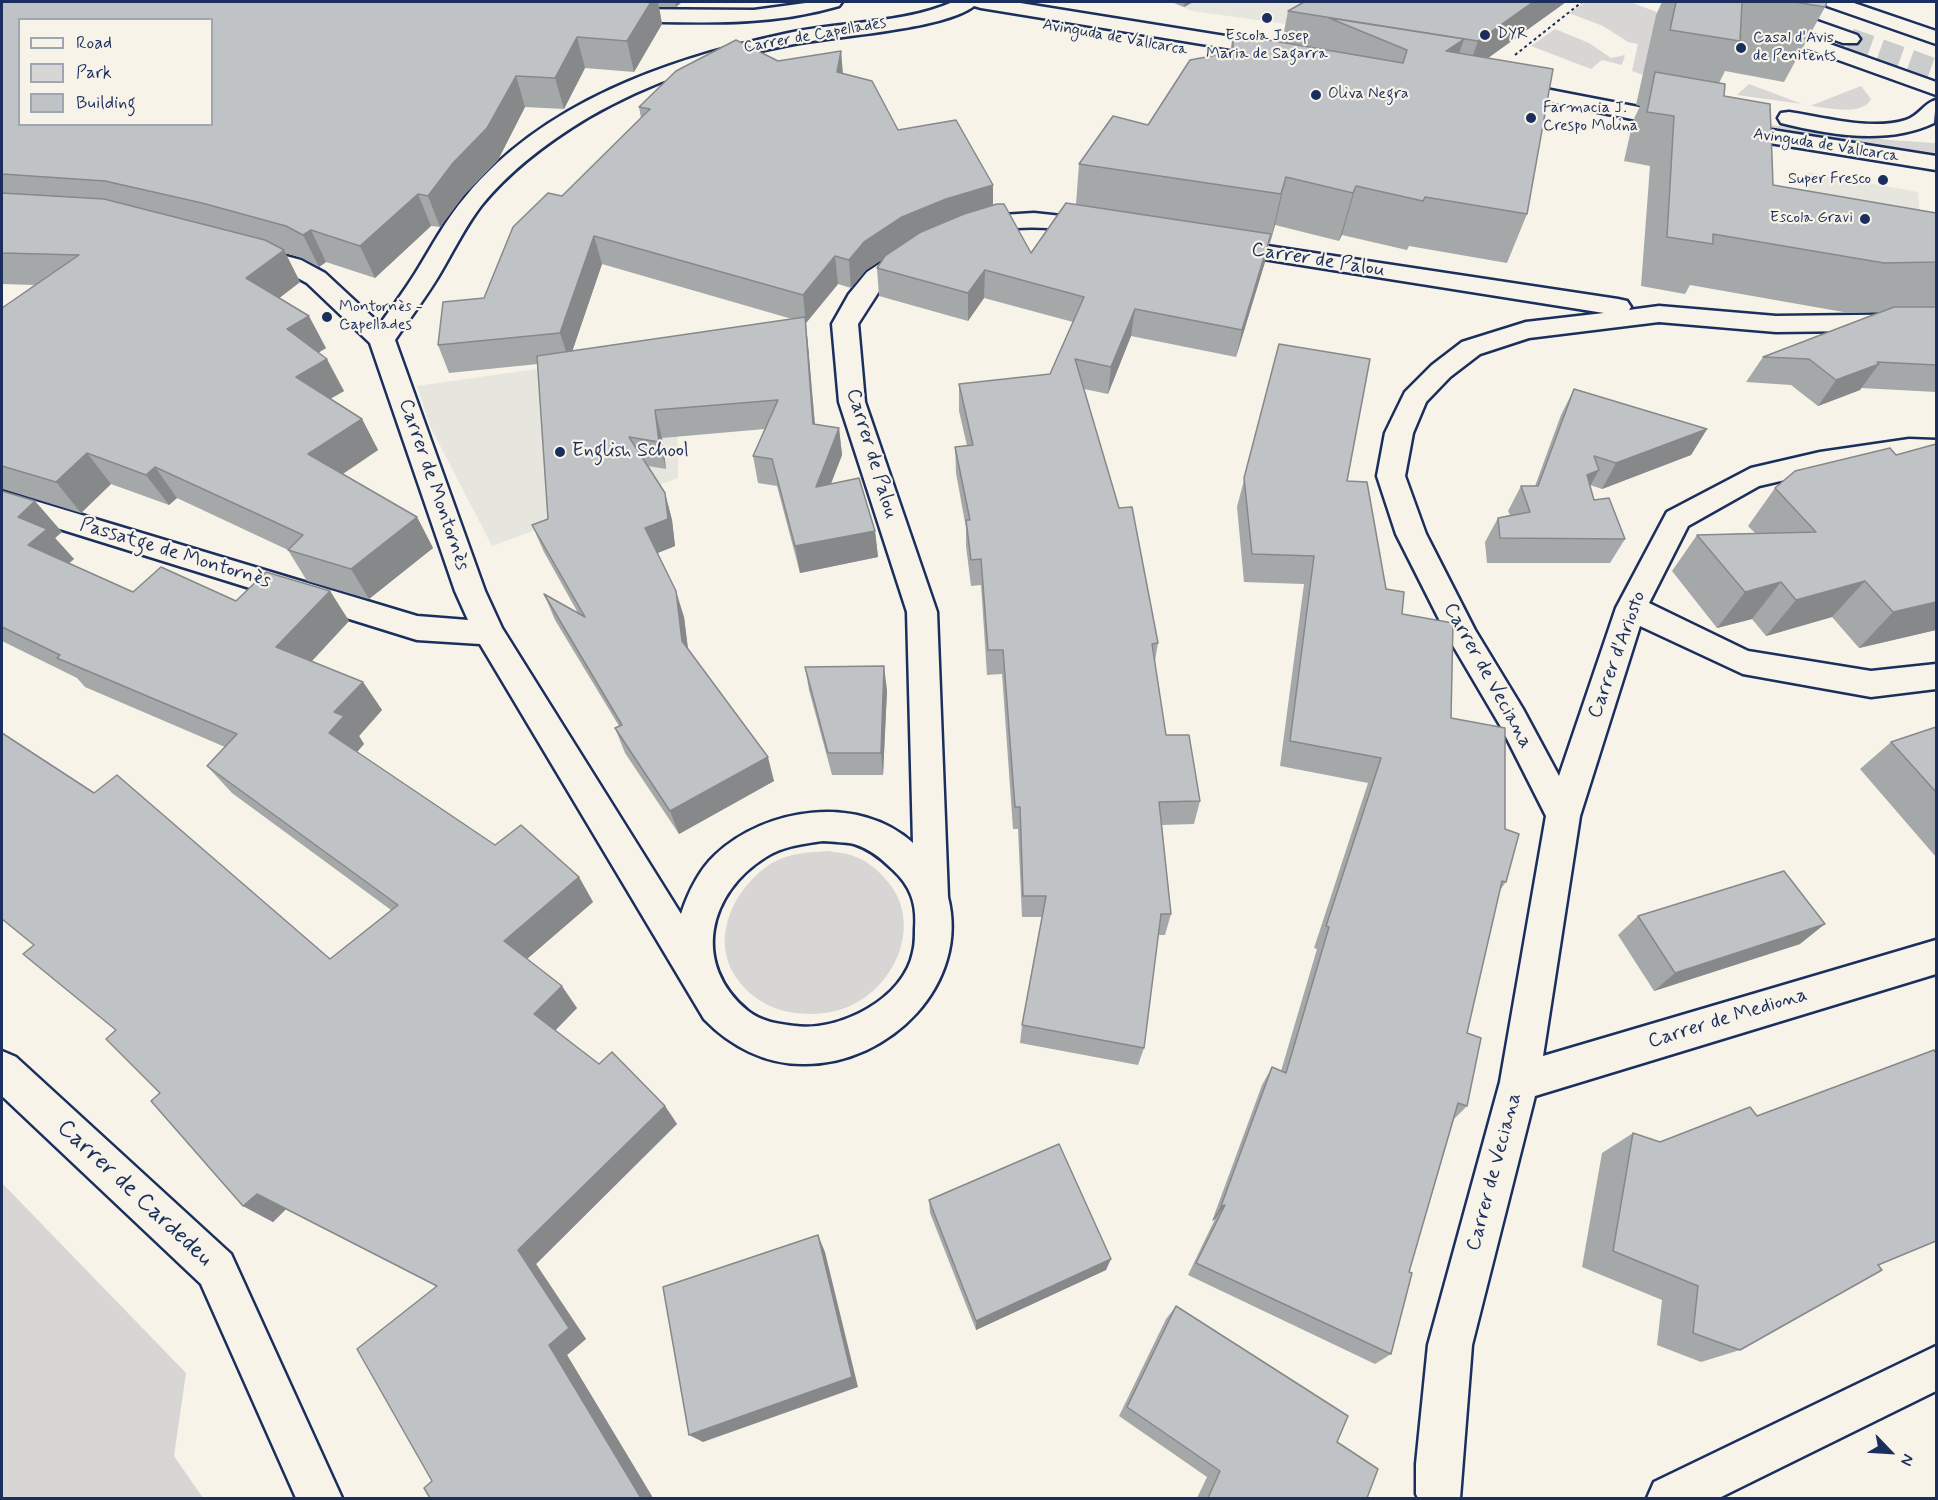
<!DOCTYPE html>
<html>
<head>
<meta charset="utf-8">
<style>
	body { margin:0 }
	#map { position:relative; width:1938px; height:1500px; overflow:hidden; background:#f7f3e8; font-family:Mynerve,sans-serif }
	canvas { display:block }
	.frame { position:absolute; inset:0; border:3px solid #1b2f5e; pointer-events:none }
	.legend { position:absolute; left:18px; top:18px; width:195px; height:108px; box-sizing:border-box; background:#f7f3e8; border:2px solid #9fa5b1; margin:0; padding:8px 10px; list-style:none; font-size:18px; color:#1b2f5e }
	.legend li { display:flex; align-items:center; gap:12px; height:30px }
	.legend b { width:30px; border:2px solid #9fa5b1 }
	.north { position:absolute; left:1860px; top:1422px; width:60px; height:60px; -webkit-text-stroke:4px #f7f3e8; paint-order:stroke; rotate:115deg; font-size:16px; font-weight:700; line-height:24px; text-align:center; color:#1b2f5e }
	.north::after { content:''; display:block; margin:auto; width:21px; height:27px; background:#1b2f5e; clip-path:polygon(50% 0,100% 100%,50% 72%,0 100%) }
</style>
</head>
<body>
<div id="map">
<canvas width="1938" height="1500"></canvas>
<div class="frame"></div>
<ul class="legend">
<li><b style="height:8px;background:#f7f3e8"></b>Road</li>
<li><b style="height:16px;background:#d7d6d4"></b>Park</li>
<li><b style="height:16px;background:#c0c3c5"></b>Building</li>
</ul>
<div class="north">N</div>
</div>
<script>
const c = document.querySelector('canvas').getContext('2d');
c.lineJoin = 'round';
function paint(path, color) { c.fillStyle = color; c.fill(path, 'evenodd'); }
function stroke(path, color, width, dash) { c.strokeStyle = color; c.lineWidth = width; c.lineCap = dash ? 'butt' : 'round'; c.setLineDash(dash || []); c.stroke(path); }
function write(font, color, halo, rows, align = 'center') {
  c.font = font + ' Mynerve,sans-serif'; c.lineWidth = 4.5; c.setLineDash([]); c.textBaseline = 'middle'; c.strokeStyle = halo; c.fillStyle = color; for (const [text, x, y, turn = 0] of rows) {
    c.save(); c.translate(x, y); c.rotate((+turn || 0) * Math.PI / 180); c.textAlign = isNaN(turn) ? turn : align; if (halo) c.strokeText(text, 0, 0); c.fillText(text, 0, 0); c.restore();
  }
}
paint(new Path2D(`
	M 1170,2 L 1321,2 L 1286,24 L 1192,11 Z
	M 1807,172 L 1918,192 L 1924,267 L 1812,247 Z
	M 677,349 L 678,478 L 492,546 L 430,426 L 417,386 Z`), '#e6e5de');
paint(new Path2D(`
	M 1586,2 L 1630,2 L 1657,12 L 1643,75 L 1632,71 L 1638,44 L 1628,42 L 1603,26 L 1569,13 Z
	M 1555,29 L 1589,43 L 1611,58 L 1625,55 L 1622,65 L 1602,60 L 1591,69 L 1531,46 Z
	M 1749,84 L 1802,104 L 1737,95 Z
	M 1861,86 L 1871,99 C 1862,117 1827,107 1810,106 Z
	M 1724,119 L 1890,140 L 1934,143 L 1936,140 L 1936,155 Z
	M 829,851 C 838,853 848,853 856,857 C 869,862 880,872 888,882 C 924,925 894,990 845,1008 C 829,1014 813,1015 796,1013 C 774,1011 752,999 738,980 C 708,940 734,887 772,863 C 789,853 810,852 829,851 Z
	M 2,1183 L 186,1373 L 174,1456 L 203,1498 L 2,1498 Z`), '#d7d6d4');
stroke(new Path2D(`
	M 1850,39 L 1936,70`), '#cbcccc', 22, [22, 10]);
const minor = new Path2D(`
	M 813,2 L 842,2 L 839,6 C 765,28 691,22 615,21 L 608,19 L 605,15 L 608,11 L 615,9 L 754,10 Z
	M 953,2 L 978,2 C 966,18 913,27 893,30 C 858,36 824,38 789,45 C 720,58 650,82 589,117 C 549,141 510,170 481,206 C 465,227 454,250 441,272 C 427,296 410,318 395,340 L 485,591 L 502,628 L 681,914 C 688,893 698,871 715,855 C 766,807 859,794 913,843 L 907,612 L 839,402 L 832,324 L 849,294 L 867,272 L 908,245 L 916,243 L 924,245 L 928,250 L 924,255 L 885,282 L 858,324 L 865,402 L 937,612 L 948,897 C 970,984 890,1064 805,1064 C 766,1065 730,1046 704,1019 L 480,644 L 417,640 L 2,511 L 2,491 L 417,616 L 468,620 L 455,591 L 370,343 L 307,283 L 283,270 L 240,258 L 236,253 L 240,248 L 248,246 L 301,260 L 325,273 L 380,324 C 392,307 405,290 416,272 C 432,246 446,219 466,196 C 544,102 668,59 784,34 C 840,21 899,25 953,2 ZM 823,841 C 833,842 845,842 854,844 C 870,849 881,858 892,869 C 911,886 917,904 915,929 C 915,937 915,945 913,952 C 904,999 839,1032 795,1026 C 779,1024 762,1022 748,1011 C 691,964 708,893 766,857 C 783,846 803,844 823,841 Z
	M 1685,2 L 1712,2 L 1936,82 L 1936,95 L 1688,6 Z
	M 1824,2 L 1851,2 L 1936,31 L 1936,44 L 1827,6 Z
	M 1034,213 L 1099,220 L 1107,222 L 1111,227 L 1107,232 L 1099,234 C 1071,230 1044,226 1016,228 C 998,229 977,238 961,234 L 957,229 L 961,224 L 1002,215 Z
	M 1221,239 L 1618,299 L 1627,301 L 1631,307 L 1629,310 L 1659,306 L 1776,316 L 1936,314 L 1936,330 L 1776,332 L 1659,322 L 1529,338 L 1480,354 L 1450,377 L 1426,402 L 1413,433 L 1405,476 L 1426,534 L 1475,630 L 1523,709 L 1559,776 L 1616,608 L 1667,512 L 1751,468 L 1820,452 L 1909,439 L 1936,440 L 1936,458 L 1909,459 L 1820,472 L 1759,486 L 1688,526 L 1649,603 L 1748,651 L 1871,671 L 1936,664 L 1936,689 L 1871,697 L 1743,674 L 1640,626 L 1580,816 L 1543,1056 L 1936,940 L 1936,974 L 1535,1096 L 1472,1345 L 1460,1498 L 1418,1498 L 1416,1494 L 1416,1464 L 1428,1345 L 1500,1082 L 1546,816 L 1501,727 L 1448,637 L 1396,534 L 1377,476 L 1385,433 L 1405,392 L 1432,365 L 1462,342 L 1526,322 L 1604,313 L 1213,251 L 1209,246 L 1213,241 Z
	M 2,1051 L 16,1057 L 231,1254 L 342,1498 L 296,1498 L 201,1284 L 2,1096 Z
	M 1936,1346 L 1936,1391 L 1719,1498 L 1647,1498 L 1654,1482 Z`);
const major = new Path2D(`
	M 972,2 L 1014,2 L 1275,44 L 1282,46 L 1285,50 L 1282,54 L 1275,56 L 981,8 L 974,6 Z
	M 1504,81 L 1680,115 L 1688,117 L 1691,122 L 1688,127 L 1680,129 L 1497,91 L 1493,87 L 1497,83 Z
	M 1936,100 L 1934,123 C 1888,145 1830,135 1781,123 L 1778,118 L 1781,113 L 1789,112 C 1824,117 1871,131 1906,120 C 1919,116 1924,103 1936,100 Z
	M 1728,123 L 1936,156 L 1936,170 L 1720,135 L 1717,130 L 1720,125 Z`);
const highway = new Path2D(`
	M 1736,2 L 1763,2 L 1857,35 L 1860,39 L 1857,43 L 1843,43 L 1739,6 Z`);
stroke(minor, '#1b2f5e', 5);
stroke(major, '#1b2f5e', 5);
stroke(highway, '#1b2f5e', 5);
stroke(new Path2D(`
	M 1515,55 L 1582,2`), '#1b2f5e', 2, [3, 3]);
paint(minor, '#f7f3e8');
paint(major, '#f7f3e8');
paint(highway, '#f7f3e8');
paint(new Path2D(`
	M 2,2 L 682,2 L 676,7 L 659,7 L 662,24 L 634,72 L 585,68 L 564,109 L 525,107 L 498,160 L 464,195 L 440,227 L 431,226 L 375,278 L 326,262 L 319,267 L 302,258 L 285,253 L 300,282 L 279,298 L 326,348 L 318,353 L 344,391 L 330,399 L 362,419 L 378,450 L 343,474 L 417,517 L 433,548 L 369,599 L 307,581 L 288,550 L 177,498 L 169,505 L 111,484 L 81,513 L 3,489 L 2,490 L 2,308 L 34,285 L 2,284 Z
	M 1172,2 L 1193,2 L 1184,7 Z
	M 1304,2 L 1566,2 L 1488,58 L 1527,214 L 1507,263 L 1409,246 L 1407,250 L 1342,235 L 1339,241 L 1275,225 L 1270,243 L 1269,243 L 1265,262 L 1236,357 L 1131,336 L 1108,394 L 1084,389 L 1158,643 L 1155,661 L 1166,735 L 1200,801 L 1194,824 L 1162,825 L 1171,914 L 1165,935 L 1158,935 L 1144,1048 L 1138,1065 L 1020,1043 L 1022,1025 L 1042,917 L 1022,917 L 1018,829 L 1013,829 L 1002,674 L 987,675 L 981,585 L 971,586 L 966,546 L 966,528 L 956,473 L 955,447 L 967,446 L 959,411 L 959,384 L 1050,374 L 1073,322 L 984,298 L 968,321 L 879,296 L 877,268 L 883,259 L 866,270 L 851,288 L 838,284 L 806,323 L 808,345 L 815,424 L 839,428 L 842,455 L 831,484 L 875,531 L 878,557 L 800,573 L 777,486 L 758,483 L 753,456 L 765,429 L 662,438 L 666,469 L 648,466 L 665,493 L 672,520 L 675,546 L 657,553 L 684,617 L 688,648 L 774,781 L 679,834 L 625,753 L 615,728 L 619,726 L 555,620 L 544,594 L 578,613 L 544,552 L 532,525 L 548,519 L 538,364 L 449,373 L 438,345 L 484,298 L 562,196 L 641,118 L 639,107 L 778,61 L 841,51 L 843,74 L 898,130 L 993,205 L 1031,253 L 1076,204 L 1079,164 L 1148,125 L 1230,53 L 1233,34 L 1282,42 L 1288,11 ZM 602,264 L 792,319 L 572,351 Z
	M 1662,2 L 1827,2 L 1825,7 L 1784,82 L 1725,71 L 1719,83 L 1724,96 L 1773,185 L 1936,213 L 1936,392 L 1861,388 L 1860,390 L 1818,406 L 1791,385 L 1746,382 L 1763,357 L 1880,312 L 1849,313 L 1690,285 L 1685,294 L 1641,286 L 1650,166 L 1624,161 L 1633,121 L 1640,106 L 1636,105 L 1656,15 Z
	M 1279,344 L 1347,481 L 1386,589 L 1402,614 L 1451,718 L 1505,829 L 1506,882 L 1500,890 L 1467,1033 L 1467,1106 L 1454,1119 L 1409,1272 L 1391,1354 L 1375,1364 L 1188,1275 L 1215,1219 L 1212,1221 L 1262,1085 L 1272,1067 L 1281,1071 L 1317,949 L 1314,948 L 1368,783 L 1280,766 L 1304,584 L 1244,582 L 1237,507 Z
	M 1574,389 L 1707,429 L 1691,455 L 1602,489 L 1590,485 L 1594,500 L 1625,539 L 1610,563 L 1487,563 L 1485,542 L 1498,518 L 1510,515 L 1508,511 L 1521,486 L 1535,486 L 1561,415 Z
	M 1896,455 L 1936,630 L 1859,648 L 1832,617 L 1766,636 L 1752,619 L 1717,628 L 1672,571 L 1697,535 L 1755,533 L 1748,526 L 1775,488 Z
	M 2,491 L 62,532 L 55,538 L 74,559 L 69,563 L 133,592 L 236,601 L 330,591 L 349,621 L 312,661 L 363,682 L 382,710 L 359,736 L 364,744 L 357,752 L 495,845 L 579,877 L 593,902 L 527,959 L 577,1008 L 555,1030 L 599,1064 L 665,1106 L 677,1124 L 536,1264 L 586,1339 L 567,1355 L 653,1498 L 430,1498 L 432,1481 L 436,1286 L 286,1209 L 273,1222 L 243,1206 L 330,959 L 391,910 L 232,793 L 207,766 L 225,747 L 85,687 L 77,678 L 2,641 Z
	M 805,667 L 887,690 L 883,775 L 832,775 L 809,690 Z
	M 1936,727 L 1936,857 L 1860,769 L 1891,742 Z
	M 1638,916 L 1800,944 L 1654,991 L 1618,935 Z
	M 1633,1133 L 1878,1265 L 1740,1350 L 1701,1362 L 1657,1345 L 1662,1300 L 1582,1267 L 1602,1153 Z
	M 929,1200 L 1106,1270 L 976,1330 L 930,1213 Z
	M 1176,1306 L 1337,1442 L 1367,1498 L 1197,1498 L 1207,1477 L 1119,1416 L 1166,1319 Z`), '#a5a8a9');
paint(new Path2D(`
	M 651,2 L 658,2 L 662,24 L 634,72 L 627,41 Z
	M 675,2 L 682,2 L 676,7 Z
	M 1185,2 L 1193,2 L 1184,7 Z
	M 1533,2 L 1566,2 L 1467,73 L 1478,41 Z
	M 577,37 L 585,68 L 564,109 L 555,78 Z
	M 1464,39 L 1448,87 L 1446,51 Z
	M 841,51 L 843,78 L 837,72 Z
	M 516,76 L 525,107 L 498,160 L 464,195 L 440,227 L 428,196 Z
	M 1286,177 L 1275,225 L 1270,243 L 1281,194 Z
	M 993,185 L 993,213 L 904,245 L 866,270 L 851,288 L 849,260 L 864,242 L 902,217 L 946,199 Z
	M 1356,186 L 1342,235 L 1339,241 L 1353,193 Z
	M 418,194 L 431,226 L 375,278 L 360,246 Z
	M 311,230 L 326,262 L 319,267 L 303,235 Z
	M 1271,234 L 1265,262 L 1236,357 L 1242,330 Z
	M 594,236 L 602,264 L 569,361 L 560,333 Z
	M 284,250 L 300,282 L 264,310 L 246,278 Z
	M 835,256 L 838,284 L 806,323 L 803,295 Z
	M 985,270 L 984,298 L 968,321 L 968,293 Z
	M 1135,309 L 1131,336 L 1108,394 L 1111,367 Z
	M 309,316 L 326,348 L 304,361 L 287,329 Z
	M 805,317 L 808,345 L 817,451 L 813,424 Z
	M 327,359 L 344,391 L 314,408 L 296,377 Z
	M 1879,364 L 1860,390 L 1818,406 L 1836,380 Z
	M 655,410 L 662,438 L 666,469 L 659,442 Z
	M 362,419 L 378,450 L 326,485 L 308,454 Z
	M 839,428 L 842,455 L 819,514 L 816,487 Z
	M 1707,429 L 1691,455 L 1602,489 L 1616,463 Z
	M 87,453 L 111,484 L 81,513 L 56,482 Z
	M 155,467 L 177,498 L 169,505 L 146,475 Z
	M 1599,470 L 1585,495 L 1587,475 Z
	M 665,493 L 672,520 L 675,546 L 653,555 L 645,528 Z
	M 35,501 L 62,532 L 55,538 L 74,559 L 55,575 L 28,545 L 18,517 Z
	M 417,517 L 433,548 L 369,599 L 351,569 Z
	M 875,531 L 878,557 L 800,573 L 795,546 Z
	M 1865,581 L 1832,617 L 1766,636 L 1796,600 Z
	M 1781,582 L 1752,619 L 1717,628 L 1745,592 Z
	M 330,591 L 349,621 L 298,676 L 276,647 Z
	M 676,591 L 684,617 L 690,666 L 682,641 Z
	M 1936,602 L 1936,630 L 1859,648 L 1893,612 Z
	M 884,666 L 887,690 L 883,775 L 881,753 Z
	M 363,682 L 382,710 L 359,736 L 364,744 L 350,760 L 329,733 L 334,712 Z
	M 768,757 L 774,781 L 679,834 L 670,811 Z
	M 579,877 L 593,902 L 521,964 L 504,941 Z
	M 1825,924 L 1800,944 L 1654,991 L 1675,973 Z
	M 562,986 L 577,1008 L 551,1035 L 534,1014 Z
	M 665,1106 L 677,1124 L 536,1264 L 586,1339 L 567,1355 L 653,1498 L 641,1498 L 549,1345 L 518,1250 Z
	M 257,1194 L 286,1209 L 273,1222 L 243,1206 Z
	M 1225,1205 L 1215,1219 L 1212,1221 L 1221,1206 Z
	M 818,1235 L 825,1252 L 858,1387 L 703,1442 L 689,1435 Z
	M 1111,1259 L 1106,1270 L 976,1330 L 976,1321 Z`), '#86888a');
const building = new Path2D(`
	M 2,2 L 651,2 L 627,41 L 577,37 L 555,78 L 516,76 L 487,128 L 453,163 L 428,196 L 418,194 L 360,246 L 311,230 L 303,235 L 286,226 L 202,203 L 105,181 L 2,174 ZM 20,20 L 212,20 L 212,124 L 20,124 Z
	M 1304,2 L 1533,2 L 1478,41 L 1288,11 Z
	M 1676,2 L 1742,2 L 1740,41 L 1670,30 Z
	M 1795,2 L 1827,2 L 1825,7 Z
	M 1329,18 L 1464,39 L 1446,51 L 1553,69 L 1527,214 L 1425,197 L 1423,201 L 1356,186 L 1353,193 L 1286,177 L 1281,194 L 1079,164 L 1113,116 L 1148,125 L 1190,60 L 1233,52 L 1233,34 L 1403,63 L 1407,50 Z
	M 736,40 L 778,61 L 841,51 L 837,72 L 872,81 L 898,130 L 956,120 L 993,185 L 946,199 L 902,217 L 864,242 L 849,260 L 835,256 L 803,295 L 594,236 L 560,333 L 438,345 L 443,302 L 484,298 L 513,227 L 548,193 L 562,196 L 650,109 L 639,107 L 676,71 Z
	M 1655,72 L 1725,84 L 1724,96 L 1770,104 L 1773,185 L 1936,213 L 1936,262 L 1884,263 L 1713,234 L 1713,244 L 1667,237 L 1674,116 L 1647,112 Z
	M 2,193 L 104,199 L 265,240 L 284,250 L 246,278 L 309,316 L 287,329 L 327,359 L 296,377 L 362,419 L 308,454 L 417,517 L 351,569 L 288,550 L 303,535 L 155,467 L 146,475 L 87,453 L 56,482 L 2,466 L 2,308 L 79,255 L 2,253 Z
	M 1066,203 L 1271,234 L 1242,330 L 1135,309 L 1111,367 L 1075,359 L 1119,508 L 1132,507 L 1158,643 L 1152,644 L 1166,735 L 1189,735 L 1200,801 L 1159,802 L 1171,914 L 1161,914 L 1144,1048 L 1022,1025 L 1046,896 L 1023,896 L 1020,807 L 1015,807 L 1003,650 L 988,650 L 981,559 L 971,560 L 966,520 L 970,520 L 955,447 L 973,445 L 959,384 L 1050,374 L 1084,297 L 985,270 L 968,293 L 877,268 L 885,256 L 921,232 L 964,214 L 997,204 L 1004,204 L 1031,253 Z
	M 1894,307 L 1936,307 L 1936,365 L 1877,362 L 1879,364 L 1836,380 L 1809,359 L 1763,357 Z
	M 805,317 L 813,424 L 839,428 L 816,487 L 859,478 L 875,531 L 795,546 L 772,459 L 753,456 L 778,400 L 655,410 L 659,442 L 629,437 L 665,493 L 668,519 L 645,528 L 676,591 L 682,641 L 768,757 L 670,811 L 615,728 L 622,725 L 544,594 L 585,617 L 532,525 L 548,519 L 537,356 Z
	M 1279,344 L 1370,359 L 1347,481 L 1367,482 L 1386,589 L 1404,592 L 1402,614 L 1453,623 L 1451,718 L 1505,728 L 1505,829 L 1519,834 L 1506,882 L 1502,881 L 1467,1033 L 1481,1038 L 1467,1106 L 1458,1103 L 1409,1272 L 1412,1273 L 1391,1354 L 1196,1263 L 1225,1205 L 1221,1206 L 1272,1067 L 1286,1073 L 1329,927 L 1326,926 L 1381,758 L 1290,741 L 1314,556 L 1252,554 L 1244,478 Z
	M 1574,389 L 1707,429 L 1616,463 L 1594,456 L 1599,470 L 1587,475 L 1594,500 L 1609,498 L 1625,539 L 1500,538 L 1498,518 L 1530,512 L 1521,486 L 1538,486 Z
	M 1936,444 L 1936,602 L 1893,612 L 1865,581 L 1796,600 L 1781,582 L 1745,592 L 1697,535 L 1816,532 L 1775,488 L 1795,471 L 1890,448 L 1896,455 Z
	M 2,491 L 35,501 L 18,517 L 47,529 L 28,545 L 133,592 L 161,567 L 236,601 L 266,572 L 330,591 L 276,647 L 363,682 L 334,712 L 344,716 L 329,733 L 495,845 L 521,825 L 579,877 L 504,941 L 562,986 L 534,1014 L 599,1064 L 612,1052 L 665,1106 L 518,1250 L 569,1328 L 549,1345 L 641,1498 L 430,1498 L 424,1488 L 432,1481 L 357,1349 L 437,1286 L 257,1194 L 243,1206 L 151,1101 L 160,1093 L 106,1039 L 116,1030 L 23,954 L 34,945 L 2,919 L 2,733 L 94,793 L 117,775 L 330,959 L 398,905 L 207,766 L 237,734 L 57,658 L 60,655 L 2,627 Z
	M 884,666 L 881,753 L 828,753 L 805,667 Z
	M 1936,727 L 1936,792 L 1891,742 Z
	M 1784,871 L 1825,924 L 1675,973 L 1638,916 Z
	M 1934,1050 L 1936,1053 L 1936,1241 L 1878,1265 L 1882,1270 L 1740,1350 L 1693,1333 L 1698,1286 L 1613,1251 L 1633,1133 L 1660,1142 L 1750,1107 L 1757,1116 Z
	M 1059,1144 L 1111,1259 L 976,1321 L 929,1200 Z
	M 818,1235 L 852,1377 L 689,1435 L 663,1287 Z
	M 1176,1306 L 1348,1416 L 1337,1442 L 1378,1469 L 1367,1498 L 1208,1498 L 1220,1471 L 1127,1407 Z`);
paint(building, '#c0c3c5');
stroke(building, '#86888a', 1.5);
for (const [x, y, r, color] of [
	[1267,18,6,"#1b2f5e"],
	[1485,35,6,"#1b2f5e"],
	[1741,48,6,"#1b2f5e"],
	[1316,95,6,"#1b2f5e"],
	[1531,118,6,"#1b2f5e"],
	[1883,180,6,"#1b2f5e"],
	[1865,219,6,"#1b2f5e"],
	[327,317,6,"#1b2f5e"],
	[560,452,6,"#1b2f5e"]
]) { const dot = new Path2D(); dot.arc(x, y, r, 0, 2 * Math.PI); c.fillStyle = color; c.fill(dot); stroke(dot, '#f7f3e8', 2); }
write('16px', '#1b2f5e', '#f7f3e8', [
	["DYR",1497,35],
	["Escola Josep",1267,37,"center"],
	["Maria de Sagarra",1267,55,"center"],
	["Casal d'Avis",1753,39],
	["de Penitents",1753,57],
	["Oliva Negra",1328,95],
	["Farmacia J.",1543,109],
	["Crespo Molina",1543,127],
	["Super Fresco",1871,180,"right"],
	["Escola Gravi",1853,219,"right"],
	["Montornès -",339,308],
	["Capellades",339,326]
], 'left');
write('16px', '#1b2f5e', '#f7f3e8', [
	["Carrer de Capellades",815,36,-10],
	["Avinguda de Vallcarca",1115,38,10],
	["Avinguda de Vallcarca",1826,146,9]
]);
write('20px', '#1b2f5e', '#f7f3e8', [
	["Carrer de Palou",1318,261,9],
	["Carrer de Palou",871,454,73],
	["Carrer de Montornès",433,485,71],
	["Passatge de Montornès",175,554,17],
	["Carrer d'Ariosto",1618,655,-70],
	["Carrer de Veciana",1487,676,61],
	["Carrer de Mediona",1728,1019,-17],
	["Carrer de Veciana",1495,1172,-75]
]);
write('20px', '#1b2f5e', '#f7f3e8', [
	["English School",572,452]
], 'left');
write('24px', '#1b2f5e', '#f7f3e8', [
	["Carrer de Cardedeu",134,1194,43]
]);
</script>
</body>
</html>
